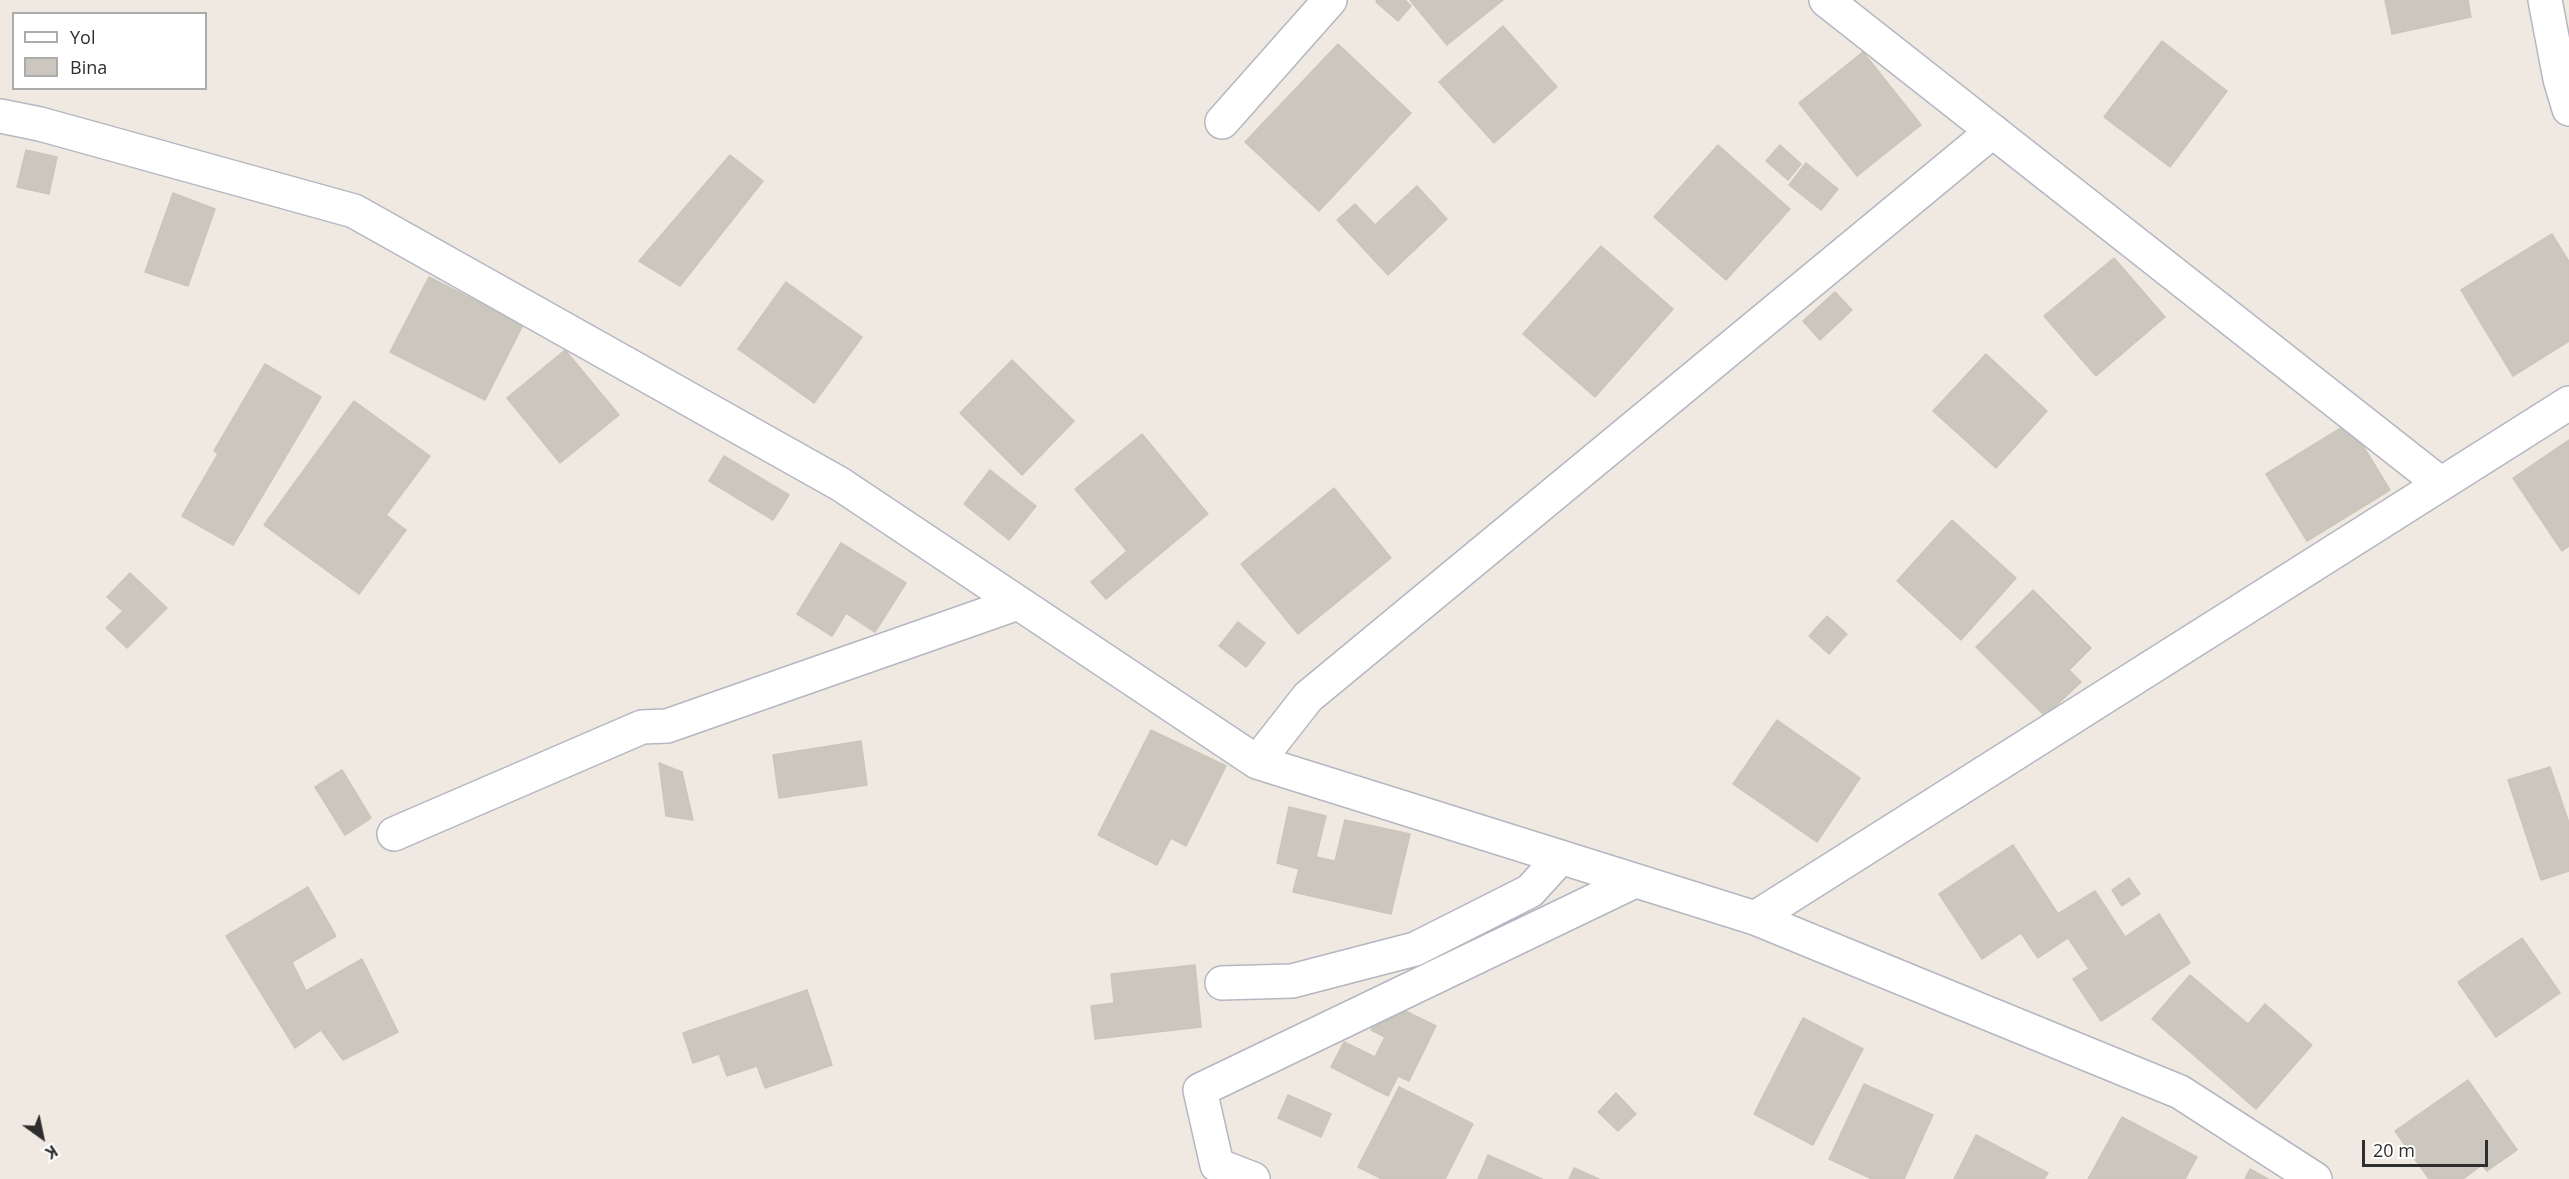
<!DOCTYPE html>
<html>
<head>
<meta charset="utf-8">
<style>
	body { margin:0 }
	#map { position:relative; width:2569px; height:1179px; overflow:hidden; background:#efe9e1; font-family:"Open Sans",sans-serif }
	canvas { display:block }
	.legend { position:absolute; left:12px; top:12px; width:195px; height:78px; box-sizing:border-box; background:#fff; border:2px solid #ababab; margin:0; padding:8px 10px; list-style:none; font-size:18px; color:#2e2e2e }
	.legend li { display:flex; align-items:center; gap:12px; height:30px }
	.legend b { width:30px; border:2px solid #ababab }
	.north { position:absolute; left:12px; top:1107px; width:60px; height:60px; -webkit-text-stroke:4px #fff; paint-order:stroke; rotate:147deg; font-size:16px; font-weight:700; line-height:24px; text-align:center; color:#2e2e2e }
	.north::after { content:''; display:block; margin:auto; width:21px; height:27px; background:#2e2e2e; clip-path:polygon(50% 0,100% 100%,50% 72%,0 100%) }
	.scale { position:absolute; left:2362px; top:1140px; width:126px; height:27px; box-sizing:border-box; border:3px solid #2e2e2e; border-top:0; padding-left:8px; font-size:18px; line-height:21px; white-space:nowrap; color:#2e2e2e; -webkit-text-stroke:4px #fff; paint-order:stroke }
</style>
</head>
<body>
<div id="map">
<canvas width="2569" height="1179"></canvas>
<ul class="legend">
<li><b style="height:8px;background:#fff"></b>Yol</li>
<li><b style="height:16px;background:#cbc7bf"></b>Bina</li>
</ul>
<div class="north">K</div>
<div class="scale">20 m</div>
</div>
<script>
const c = document.querySelector('canvas').getContext('2d');
c.lineJoin = 'round';
function paint(path, color) { c.fillStyle = color; c.fill(path, 'evenodd'); }
function stroke(path, color, width, dash) { c.strokeStyle = color; c.lineWidth = width; c.lineCap = dash ? 'butt' : 'round'; c.setLineDash(dash || []); c.stroke(path); }
const building = new Path2D(`
	M 1377,0 L 1405,0 L 1411,6 L 1398,21 L 1376,2 Z
	M 1410,0 L 1503,0 L 1447,45 Z
	M 2385,0 L 2468,0 L 2471,17 L 2392,34 Z
	M 1503,26 L 1557,87 L 1494,143 L 1439,82 Z
	M 2162,41 L 2227,91 L 2170,167 L 2104,117 Z
	M 1338,44 L 1411,113 L 1319,211 L 1245,142 Z
	M 1863,52 L 1921,125 L 1857,176 L 1799,103 Z
	M 1718,145 L 1790,209 L 1726,280 L 1654,217 Z
	M 1780,145 L 1801,164 L 1788,180 L 1766,161 Z
	M 26,150 L 57,157 L 49,194 L 17,187 Z
	M 730,155 L 763,181 L 680,286 L 639,261 Z
	M 1806,163 L 1838,189 L 1821,210 L 1789,185 Z
	M 1417,186 L 1447,219 L 1388,275 L 1337,220 L 1355,204 L 1375,225 Z
	M 173,193 L 215,209 L 188,286 L 145,272 Z
	M 2552,234 L 2569,262 L 2569,341 L 2513,376 L 2461,290 Z
	M 1601,246 L 1673,309 L 1595,397 L 1523,334 Z
	M 2114,258 L 2165,317 L 2096,376 L 2044,316 Z
	M 429,277 L 523,325 L 485,400 L 390,352 Z
	M 786,282 L 862,337 L 814,403 L 738,349 Z
	M 1835,292 L 1852,310 L 1820,340 L 1803,321 Z
	M 565,350 L 619,415 L 560,463 L 507,398 Z
	M 1986,354 L 2047,411 L 1996,468 L 1933,411 Z
	M 1012,360 L 1074,421 L 1022,475 L 960,413 Z
	M 265,364 L 321,397 L 233,545 L 182,516 L 218,454 L 214,451 Z
	M 354,401 L 430,456 L 386,515 L 406,530 L 359,594 L 264,525 Z
	M 2349,423 L 2390,490 L 2307,541 L 2266,474 Z
	M 1142,434 L 1208,514 L 1106,599 L 1091,582 L 1127,551 L 1075,489 Z
	M 2569,440 L 2569,546 L 2562,551 L 2513,478 Z
	M 724,456 L 789,495 L 773,520 L 709,481 Z
	M 990,470 L 1036,506 L 1009,540 L 964,504 Z
	M 1334,488 L 1391,558 L 1298,634 L 1241,564 Z
	M 1952,520 L 2016,578 L 1961,640 L 1897,581 Z
	M 841,543 L 906,583 L 875,632 L 846,613 L 832,636 L 797,614 Z
	M 130,573 L 167,608 L 127,648 L 106,628 L 123,611 L 107,597 Z
	M 2033,590 L 2091,648 L 2069,670 L 2081,682 L 2045,716 L 1976,647 Z
	M 1827,616 L 1847,634 L 1829,654 L 1809,636 Z
	M 1238,622 L 1265,643 L 1246,667 L 1219,646 Z
	M 1777,720 L 1860,778 L 1817,842 L 1733,784 Z
	M 1151,730 L 1226,766 L 1186,846 L 1171,838 L 1157,865 L 1098,835 Z
	M 861,741 L 867,785 L 779,798 L 773,755 Z
	M 659,763 L 682,772 L 693,820 L 666,816 Z
	M 2550,767 L 2569,823 L 2569,871 L 2541,880 L 2508,780 Z
	M 342,770 L 371,818 L 345,835 L 315,787 Z
	M 1289,807 L 1326,816 L 1316,857 L 1335,861 L 1345,820 L 1410,834 L 1391,914 L 1293,892 L 1299,869 L 1277,863 Z
	M 2013,845 L 2058,914 L 2095,891 L 2125,937 L 2159,914 L 2190,963 L 2101,1021 L 2073,979 L 2089,969 L 2068,938 L 2038,958 L 2021,933 L 1982,959 L 1939,894 Z
	M 2129,878 L 2140,894 L 2122,906 L 2112,890 Z
	M 308,887 L 336,936 L 292,962 L 306,991 L 362,959 L 398,1032 L 343,1060 L 321,1030 L 295,1048 L 226,936 Z
	M 2522,938 L 2560,993 L 2496,1037 L 2458,982 Z
	M 1195,965 L 1201,1027 L 1095,1039 L 1091,1006 L 1114,1003 L 1111,974 Z
	M 2190,975 L 2248,1024 L 2265,1004 L 2312,1045 L 2256,1109 L 2152,1019 Z
	M 807,990 L 832,1065 L 765,1088 L 757,1066 L 727,1076 L 719,1054 L 693,1063 L 683,1033 Z
	M 1385,1001 L 1436,1026 L 1409,1081 L 1398,1076 L 1388,1096 L 1331,1067 L 1344,1042 L 1375,1057 L 1385,1037 L 1371,1030 Z
	M 1803,1018 L 1863,1049 L 1813,1145 L 1754,1114 Z
	M 2468,1080 L 2517,1150 L 2487,1171 L 2482,1165 L 2463,1179 L 2429,1179 L 2395,1131 Z
	M 1864,1084 L 1933,1115 L 1904,1179 L 1872,1179 L 1829,1159 Z
	M 1399,1087 L 1473,1124 L 1445,1179 L 1382,1179 L 1358,1167 Z
	M 1616,1093 L 1636,1114 L 1618,1131 L 1598,1112 Z
	M 1288,1095 L 1331,1114 L 1321,1137 L 1278,1118 Z
	M 2122,1117 L 2197,1157 L 2185,1179 L 2088,1179 Z
	M 1976,1135 L 2048,1173 L 2044,1179 L 1954,1179 Z
	M 1488,1155 L 1542,1179 L 1478,1179 Z
	M 1574,1168 L 1599,1179 L 1569,1179 Z
	M 2250,1169 L 2268,1179 L 2245,1179 Z`);
paint(building, '#cbc7bf');
stroke(building, '#cbc5ba', 1.5);
const minor = new Path2D(`
	M 1826,0 L 2441,484
	M 2545,0 L 2560,79 L 2569,109
	M 0,116 L 40,124 L 354,211 L 840,484 L 1257,762 L 1308,697 L 1993,131
	M 1222,122 L 1330,0
	M 1257,762 L 1755,918
	M 394,834 L 642,727 L 667,726 L 1018,603
	M 1222,983 L 1292,981 L 1415,949 L 1530,891 L 1561,857
	M 1253,1179 L 1217,1165 L 1200,1090 L 1635,881
	M 2315,1179 L 2180,1092 L 1755,918 L 2569,403`);
stroke(minor, '#b4b7c1', 36);
stroke(minor, '#fff', 33);
</script>
</body>
</html>
